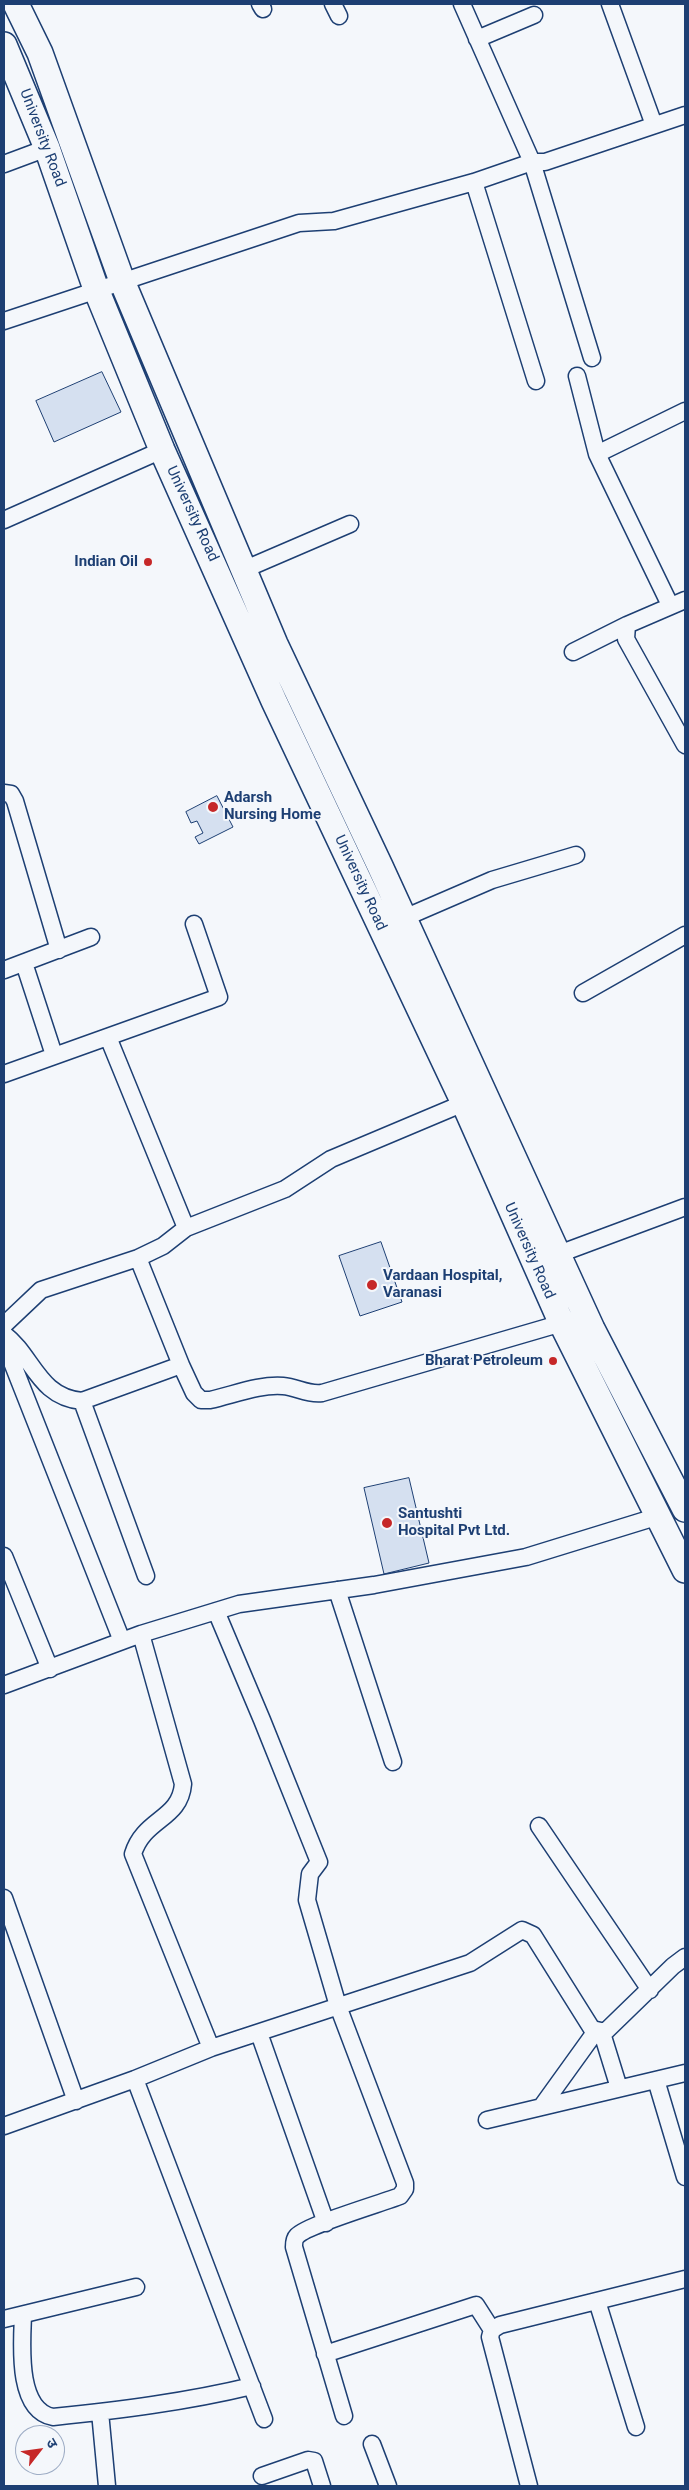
<!DOCTYPE html>
<html>
<head>
<meta charset="utf-8">
<style>
	body { margin:0 }
	#map { position:relative; width:689px; height:2490px; overflow:hidden; background:#f4f7fb; font-family:Roboto,"Noto Sans Devanagari",sans-serif }
	canvas { display:block }
	.frame { position:absolute; inset:0; border:5px solid #1d3f73; pointer-events:none }
	.north { position:absolute; left:15px; top:2425px; width:50px; height:50px; box-sizing:border-box; background:#f4f7fb; border:1px solid #9eadc5; border-radius:50%; rotate:60deg; font-size:14px; font-weight:700; line-height:20px; text-align:center; color:#1d3f73 }
	.north::after { content:''; display:block; margin:auto; width:18px; height:22px; background:#c62828; clip-path:polygon(50% 0,100% 100%,50% 72%,0 100%) }
</style>
</head>
<body>
<div id="map">
<canvas width="689" height="2490"></canvas>
<div class="frame"></div>
<div class="north">उ</div>
</div>
<script>
const c = document.querySelector('canvas').getContext('2d');
c.lineJoin = 'round';
function paint(path, color) { c.fillStyle = color; c.fill(path, 'evenodd'); }
function stroke(path, color, width, dash) { c.strokeStyle = color; c.lineWidth = width; c.lineCap = dash ? 'butt' : 'round'; c.setLineDash(dash || []); c.stroke(path); }
function write(font, color, halo, rows, align = 'center') {
  c.font = font + ' Roboto,sans-serif'; c.lineWidth = 4; c.setLineDash([]); c.textBaseline = 'middle'; c.strokeStyle = halo; c.fillStyle = color; for (const [text, x, y, turn = 0] of rows) {
    c.save(); c.translate(x, y); c.rotate((+turn || 0) * Math.PI / 180); c.textAlign = isNaN(turn) ? turn : align; if (halo) c.strokeText(text, 0, 0); c.fillText(text, 0, 0); c.restore();
  }
}
const building = new Path2D(`
	M 102,372 L 121,412 L 54,442 L 36,401 Z
	M 217,796 L 233,827 L 199,844 L 195,837 L 203,833 L 197,821 L 191,823 L 186,812 Z
	M 381,1242 L 402,1302 L 360,1316 L 339,1256 Z
	M 409,1478 L 429,1563 L 384,1574 L 364,1488 Z`);
paint(building, '#d5e0f0');
stroke(building, '#1d3f73', 1);
const minor = new Path2D(`
	M 260,4 L 263,9
	M 333,4 L 339,16
	M 462,4 L 532,162 L 592,358
	M 610,4 L 654,125
	M 477,39 L 534,15
	M 4,164 L 47,148
	M 474,182 L 536,381
	M 4,321 L 299,223 L 334,221 L 474,182 L 532,162 L 545,162 L 685,115
	M 577,376 L 597,454 L 670,605
	M 597,454 L 685,411
	M 4,520 L 162,450
	M 243,570 L 350,524
	M 685,600 L 627,625 L 626,639 L 685,745
	M 573,652 L 627,625
	M 4,793 L 11,794 L 15,801 L 59,950
	M 404,918 L 492,880 L 576,855
	M 24,963 L 54,1055
	M 4,970 L 91,937
	M 583,993 L 685,935
	M 108,1037 L 186,1228
	M 4,1074 L 219,997 L 194,924
	M 138,1258 L 181,1365
	M 548,1258 L 685,1207
	M 4,1325 L 41,1290 L 138,1258 L 163,1246 L 186,1228 L 285,1189 L 331,1159 L 464,1103
	M 4,1334 C 33,1356 38,1397 82,1401 L 181,1365 L 194,1393 L 201,1400 L 210,1400 C 233,1395 260,1384 283,1386 C 297,1387 307,1395 322,1393 L 586,1316
	M 4,1342 L 122,1641
	M 82,1401 L 146,1576
	M 4,1556 L 50,1669
	M 337,1590 L 393,1762
	M 216,1611 L 262,1720 L 319,1862 L 310,1874 L 307,1900 L 338,2006 L 405,2183 L 405,2189 L 400,2196 C 382,2203 307,2225 297,2236 C 294,2239 294,2243 294,2247 L 344,2416
	M 141,1634 L 183,1784 C 180,1820 144,1818 133,1854 L 211,2048
	M 4,1685 L 141,1634 L 239,1604 L 374,1585 L 526,1557 L 659,1516
	M 539,1826 L 650,1990
	M 4,1898 L 76,2101
	M 259,2033 L 326,2223
	M 602,2033 L 619,2088
	M 135,2079 L 264,2419
	M 656,2080 L 685,2177
	M 542,2106 L 596,2031
	M 487,2120 L 685,2073
	M 4,2126 L 135,2079 L 211,2048 L 470,1963 L 522,1930 L 533,1935 L 592,2029 L 605,2032 L 673,1966 L 685,1957
	M 597,2301 L 636,2427
	M 23,2315 C 22,2343 16,2410 53,2417 C 120,2410 186,2402 252,2386
	M 4,2319 L 136,2287
	M 325,2354 L 476,2305 L 492,2330
	M 100,2412 L 107,2486
	M 372,2444 L 388,2486
	M 262,2476 L 308,2460 L 314,2461 L 322,2486
	M 529,2486 L 490,2337 L 492,2330 L 500,2325 L 685,2279`);
const primary = new Path2D(`
	M 16,4 L 40,53 L 122,281 L 275,644 L 380,866 L 592,1329 L 685,1509
	M 4,45 L 47,148 L 96,289 L 162,450 L 274,701 L 464,1103 L 562,1324 L 685,1570`);
stroke(minor, '#1d3f73', 19);
stroke(primary, '#1d3f73', 28);
stroke(minor, '#f4f7fb', 16);
stroke(primary, '#f4f7fb', 25);
for (const [x, y, r, color] of [
	[148,562,5,"#c62828"],
	[213,807,6,"#c62828"],
	[372,1285,6,"#c62828"],
	[553,1361,5,"#c62828"],
	[387,1523,6,"#c62828"]
]) { const dot = new Path2D(); dot.arc(x, y, r, 0, 2 * Math.PI); c.fillStyle = color; c.fill(dot); stroke(dot, '#f4f7fb', 2); }
write('15px', '#1d3f73', '#f4f7fb', [
	["University Road",42,138,69],
	["University Road",192,514,65],
	["University Road",360,883,65],
	["University Road",529,1251,66]
]);
write('bold 15px', '#1d3f73', '#f4f7fb', [
	["Indian Oil",138,562,"right"],
	["Adarsh",224,798],
	["Nursing Home",224,815],
	["Vardaan Hospital,",383,1276],
	["Varanasi",383,1293],
	["Bharat Petroleum",543,1361,"right"],
	["Santushti",398,1514],
	["Hospital Pvt Ltd.",398,1531]
], 'left');
</script>
</body>
</html>
